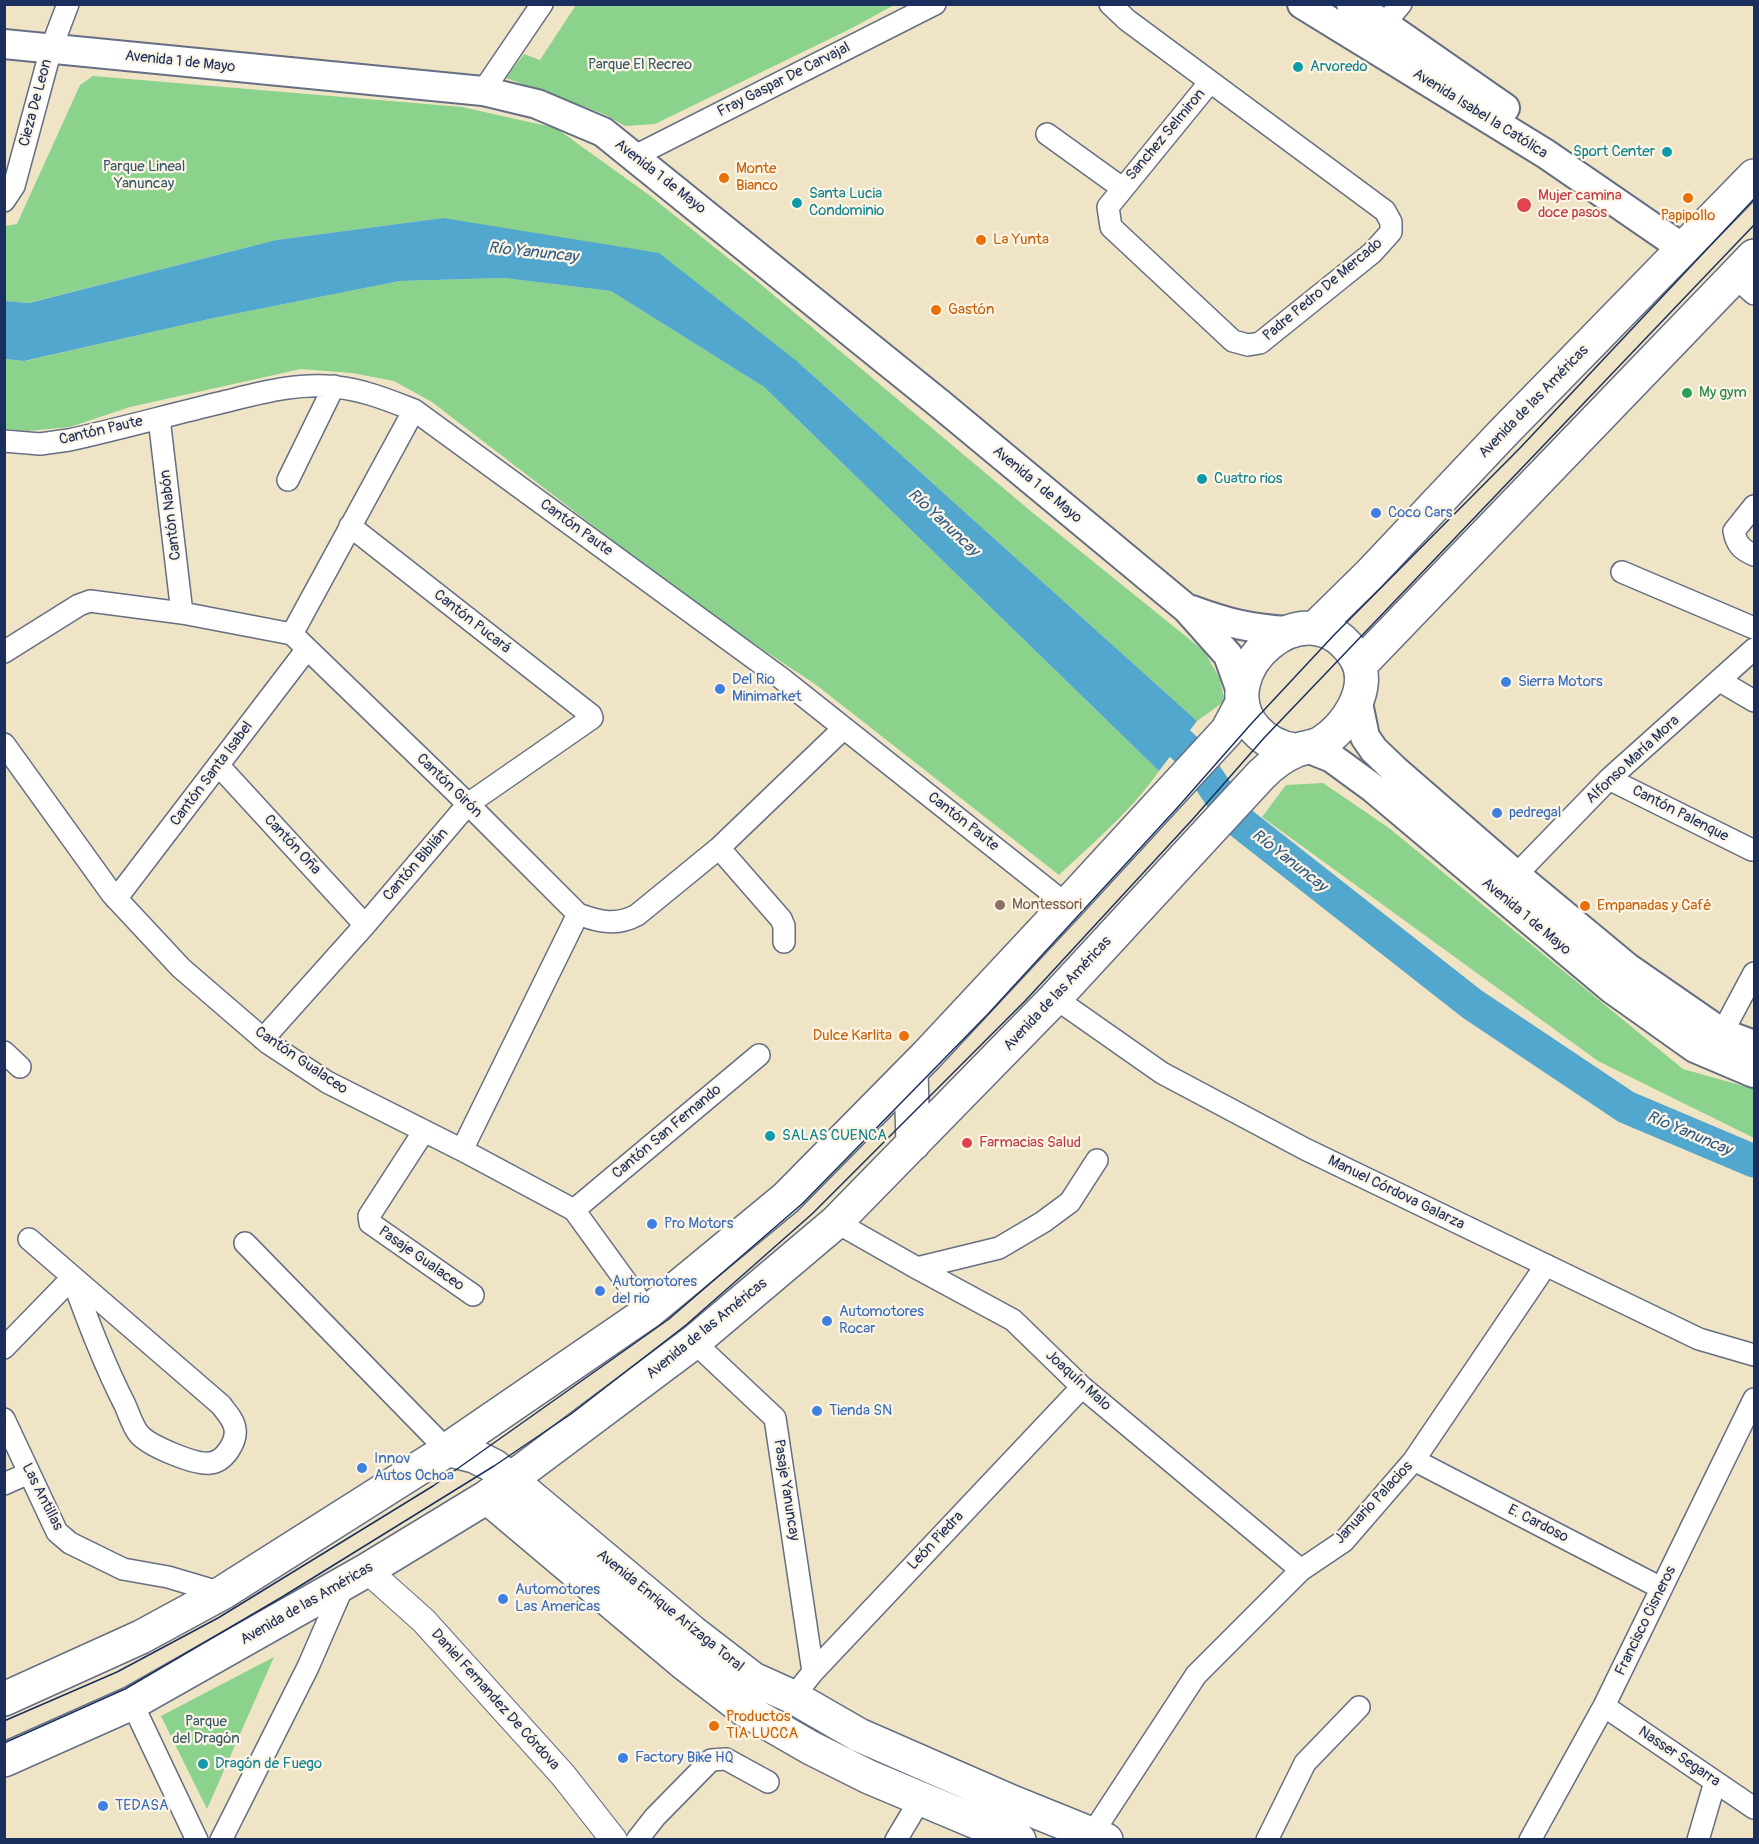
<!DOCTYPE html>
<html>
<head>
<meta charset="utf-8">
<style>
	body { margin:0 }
	#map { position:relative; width:1759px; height:1844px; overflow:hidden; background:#efe4c5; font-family:Pangolin,sans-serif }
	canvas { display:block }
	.frame { position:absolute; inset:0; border:6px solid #1b2f5e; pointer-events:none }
</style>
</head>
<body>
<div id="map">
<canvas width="1759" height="1844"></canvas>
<div class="frame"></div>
</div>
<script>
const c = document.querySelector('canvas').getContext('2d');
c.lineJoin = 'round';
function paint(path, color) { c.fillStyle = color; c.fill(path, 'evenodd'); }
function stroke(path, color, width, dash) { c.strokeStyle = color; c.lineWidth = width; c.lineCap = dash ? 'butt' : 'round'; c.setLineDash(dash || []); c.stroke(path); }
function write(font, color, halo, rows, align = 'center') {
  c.font = font + ' Pangolin,sans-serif'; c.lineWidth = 4.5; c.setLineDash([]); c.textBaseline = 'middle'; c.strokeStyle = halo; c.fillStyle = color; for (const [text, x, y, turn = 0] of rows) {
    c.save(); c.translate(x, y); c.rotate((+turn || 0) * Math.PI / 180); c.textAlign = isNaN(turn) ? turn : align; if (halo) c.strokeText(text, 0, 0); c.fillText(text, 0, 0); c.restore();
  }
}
paint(new Path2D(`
	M 576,5 L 894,5 L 850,29 L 655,124 L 625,126 L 604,114 L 506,78 L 524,54 L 540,60 Z
	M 93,76 L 462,107 L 556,128 L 649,195 L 758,282 L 1033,513 L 1204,651 L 1219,677 L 1225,701 L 1197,721 L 798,362 L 443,218 L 276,240 L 28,303 L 5,301 L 5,226 L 17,224 L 80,85 Z
	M 504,278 L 611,291 L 764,387 L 1159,771 C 1132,810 1093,843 1059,875 L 815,684 L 703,610 L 432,402 L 394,381 L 352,373 L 301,369 L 130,407 L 70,427 L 28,431 L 5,429 L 4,359 L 25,361 L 214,318 L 400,281 Z
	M 1323,783 L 1389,828 L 1683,1069 L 1754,1089 L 1754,1138 L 1598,1061 L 1262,817 L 1286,785 Z
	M 274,1657 L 207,1809 L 161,1716 Z`), '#8bd28c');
paint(new Path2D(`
	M 443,218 L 659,253 L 798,362 L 1197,721 L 1159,771 L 764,387 L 611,291 L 504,278 L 400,281 L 214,318 L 24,361 L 5,359 L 5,301 L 29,303 L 276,240 Z`), '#51a7ce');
stroke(new Path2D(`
	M 1148,713 L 1193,756 L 1235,818 L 1472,1004 L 1626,1107 L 1754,1161`), '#51a7ce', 33);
const minor = new Path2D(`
	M 1110,4 L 1127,20 L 1385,211 L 1391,222 L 1391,232 L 1372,253 L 1260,343 L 1248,345 L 1233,341 L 1111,227 L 1108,207 L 1210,82
	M 1384,24 L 1401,4
	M 483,91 L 542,4
	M 1047,134 L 1122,188
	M 633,157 L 935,4
	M 4,201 L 14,186 L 51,49 L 68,4
	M 1735,277 L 1754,294
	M 159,418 L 182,613
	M 4,441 L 40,444 L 69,440 C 119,429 169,415 219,403 C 257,394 297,382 336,387 C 364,390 388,400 414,410 L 781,678 L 1067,905
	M 288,480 L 334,386
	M 1754,506 L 1734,531 C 1736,544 1742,550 1754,555
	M 1622,572 L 1754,628
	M 292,634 L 414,410
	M 4,652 L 79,605 L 90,601 L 182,613 L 292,634 L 468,804 L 578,914 C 599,922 617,926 637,915 L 719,848 L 844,728
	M 1720,681 L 1754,701
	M 4,744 L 112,894 L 181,968 L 268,1043 L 327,1082 L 462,1150 L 574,1210 L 648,1312
	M 219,766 L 365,925
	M 1609,779 L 1752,850
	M 719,848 L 781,919 L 784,926 L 784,942
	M 1516,875 L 1609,779 L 1754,649
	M 116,899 L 307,649
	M 1055,998 L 1162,1073 L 1305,1149 L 1699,1339 L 1754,1355
	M 1722,1033 L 1754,973
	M 263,1039 L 365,925 L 468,804 L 592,718 L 591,715 L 350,526
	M 4,1052 L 20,1067
	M 424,1131 L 369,1216 L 370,1223 L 473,1295
	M 462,1150 L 578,914
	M 574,1210 L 759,1055
	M 836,1222 L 917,1268 L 1013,1320 L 1082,1387 L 1301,1570
	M 29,1239 L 221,1405 C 226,1412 234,1420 235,1429 C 237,1442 224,1462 210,1463 C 195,1465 149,1446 139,1434 C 133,1427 129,1414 125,1405 C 104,1364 88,1321 72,1278
	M 245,1243 L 446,1449
	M 917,1268 L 999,1248 L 1043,1222 L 1070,1202 L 1097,1160
	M 694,1342 L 775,1418 L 813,1672
	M 4,1348 L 72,1278
	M 4,1419 L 57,1532 L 70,1543 L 123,1569 L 168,1577 L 222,1593
	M 1414,1460 L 1661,1588
	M 4,1484 L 29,1473
	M 793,1697 L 813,1672 L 1082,1387
	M 132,1703 L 197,1840
	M 1604,1706 L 1754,1808
	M 1092,1834 L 1196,1675 L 1301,1570 L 1344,1541 L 1414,1460 L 1546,1265
	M 221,1840 L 308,1667 L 345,1582
	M 637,1840 L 655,1817 L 711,1760 L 726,1759 L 768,1782
	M 896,1840 L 921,1798
	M 1267,1840 L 1305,1763 L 1359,1707
	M 1530,1840 L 1604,1706 L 1754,1399
	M 1698,1840 L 1715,1782`);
const tertiary = new Path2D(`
	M 367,1570 L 424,1621 L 563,1775 L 614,1840`);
const secondary = new Path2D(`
	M 1302,4 L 1546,154 L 1684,249
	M 1351,4 L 1384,24 L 1505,108
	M 4,44 L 483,91 L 537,104 L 603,132 L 940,404 L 1187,609 L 1228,655 L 1242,694
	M 1192,610 C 1227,623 1251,629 1289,631
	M 1357,698 L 1365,737 L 1374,750 L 1395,770 L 1516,875 L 1628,968 L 1722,1033 L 1754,1045
	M 1307,748 L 1332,758 L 1373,788 L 1612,989 L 1695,1048 L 1754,1073`);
const primary = new Path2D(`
	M 1315,628 L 1370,574 L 1503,433 L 1754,176
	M 1360,665 L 1754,256
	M 911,1071 L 913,1144
	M 446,1449 L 474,1456 L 494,1466 L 692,1632 L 753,1679 L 793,1697 L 859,1735 L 1012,1802 L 1106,1840
	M 487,1497 L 685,1664 L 745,1710 L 811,1748 L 869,1777 L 1019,1840
	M 4,1699 L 141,1637 L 222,1593 L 435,1458 L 648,1312 L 786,1198 L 927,1055 L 1067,905 L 1227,731 L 1242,703
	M 4,1760 L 132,1703 L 367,1570 L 487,1497 L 694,1342 L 836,1222 L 1055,998 L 1261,775 C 1270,766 1283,756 1295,751 C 1303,747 1312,748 1321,743 C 1347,728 1373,687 1356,658 C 1309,579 1204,675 1256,730 C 1266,741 1280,748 1295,750`);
stroke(minor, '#656e82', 24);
stroke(tertiary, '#656e82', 28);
stroke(secondary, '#656e82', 32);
stroke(primary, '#656e82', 36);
stroke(minor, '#fff', 21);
stroke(tertiary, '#fff', 26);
stroke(secondary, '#fff', 28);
stroke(primary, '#fff', 33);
stroke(new Path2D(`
	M 4,1721 L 117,1672 L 218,1618 L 433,1486 L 669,1319 L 803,1203 L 988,1014 L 1178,807 L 1251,724 L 1334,635 L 1520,448 L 1754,199
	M 4,1743 L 125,1689 L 282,1597 L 494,1466 L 571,1414 L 686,1325 L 812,1214 L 1025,1001 L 1192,820 L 1264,738 L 1754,225`), '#1b2f5e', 1.5);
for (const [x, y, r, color] of [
	[1298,67,6,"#0f9aa8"],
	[1667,152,6,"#0f9aa8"],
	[724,178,6,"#e8710a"],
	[1688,198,6,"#e8710a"],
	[797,203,6,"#0f9aa8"],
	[1524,205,8,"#e0444e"],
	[981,240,6,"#e8710a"],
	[936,310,6,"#e8710a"],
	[1687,393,6,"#2e9e5b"],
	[1202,479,6,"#0f9aa8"],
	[1376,513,6,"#3f7fe0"],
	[1506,682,6,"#3f7fe0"],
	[720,689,6,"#3f7fe0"],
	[1497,813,6,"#3f7fe0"],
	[1000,905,6,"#8d6e63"],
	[1585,906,6,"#e8710a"],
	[904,1036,6,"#e8710a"],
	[770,1136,6,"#0f9aa8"],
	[967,1143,6,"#e0444e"],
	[652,1224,6,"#3f7fe0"],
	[600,1291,6,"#3f7fe0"],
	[827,1321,6,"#3f7fe0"],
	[817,1411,6,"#3f7fe0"],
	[362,1468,6,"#3f7fe0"],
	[503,1599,6,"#3f7fe0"],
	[714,1726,6,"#e8710a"],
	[623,1758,6,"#3f7fe0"],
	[203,1764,6,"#0f9aa8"],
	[103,1806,6,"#3f7fe0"]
]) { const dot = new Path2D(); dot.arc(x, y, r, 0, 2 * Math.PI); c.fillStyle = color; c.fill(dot); stroke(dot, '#fcf5e5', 2); }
write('15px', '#1b2f5e', '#fcf5e5', [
	["Avenida 1 de Mayo",180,62,6],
	["Fray Gaspar De Carvajal",784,80,-27],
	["Cieza De Leon",36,103,-75],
	["Avenida Isabel la Católica",1480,114,32],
	["Sanchez Selmiron",1166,135,-50],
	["Avenida 1 de Mayo",660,177,38],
	["Padre Pedro De Mercado",1323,290,-40],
	["Avenida de las Américas",1534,402,-46],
	["Cantón Paute",101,431,-13],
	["Avenida 1 de Mayo",1037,485,40],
	["Cantón Nabón",171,515,-97],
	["Cantón Paute",576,528,36],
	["Cantón Pucará",472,622,38],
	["Alfonso María Mora",1633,760,-43],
	["Cantón Santa Isabel",212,774,-53],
	["Cantón Girón",449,786,44],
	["Cantón Palenque",1680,814,27],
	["Cantón Paute",963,822,38],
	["Cantón Oña",292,845,47],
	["Cantón Biblián",416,865,-49],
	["Avenida 1 de Mayo",1526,917,40],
	["Avenida de las Américas",1058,994,-47],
	["Cantón Gualaceo",301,1061,34],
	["Cantón San Fernando",667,1132,-40],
	["Manuel Córdova Galarza",1396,1193,26],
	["Pasaje Gualaceo",421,1259,35],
	["Avenida de las Américas",707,1329,-39],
	["Joaquín Malo",1078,1381,42],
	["Pasaje Yanuncay",786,1490,81],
	["Las Antillas",42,1497,63],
	["Januario Palacios",1374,1503,-47],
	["E. Cardoso",1538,1524,27],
	["León Piedra",936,1541,-47],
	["Avenida de las Américas",307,1604,-30],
	["Avenida Enrique Arízaga Toral",670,1611,39],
	["Francisco Cisneros",1646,1621,-64],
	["Daniel Fernandez De Córdova",495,1700,48],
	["Nasser Segarra",1679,1757,34]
]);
write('15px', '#37586a', '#fcf5e5', [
	["Parque El Recreo",640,65],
	["Parque Lineal",144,167],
	["Yanuncay",144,184],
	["Parque",206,1722],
	["del Dragón",206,1739]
]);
write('15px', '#0d838f', '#fcf5e5', [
	["Arvoredo",1310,67],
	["Sport Center",1655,152,"right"],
	["Santa Lucia",809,194],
	["Condominio",809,211],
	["Cuatro rios",1214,479],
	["SALAS CUENCA",782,1136],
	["Dragón de Fuego",215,1764]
], 'left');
write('15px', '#c56008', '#fcf5e5', [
	["Monte",736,169],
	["Bianco",736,186],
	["Papipollo",1688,216,"center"],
	["La Yunta",993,240],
	["Gastón",948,310],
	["Empanadas y Café",1597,906],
	["Dulce Karlita",892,1036,"right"],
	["Productos",726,1717],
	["TIA LUCCA",726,1734]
], 'left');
write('15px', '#be3a42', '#fcf5e5', [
	["Mujer camina",1538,196],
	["doce pasos",1538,213],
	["Farmacias Salud",979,1143]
], 'left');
write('15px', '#27864d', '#fcf5e5', [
	["My gym",1699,393]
], 'left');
write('15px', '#366cbe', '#fcf5e5', [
	["Coco Cars",1388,513],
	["Del Rio",732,680],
	["Minimarket",732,697],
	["Sierra Motors",1518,682],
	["pedregal",1509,813],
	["Pro Motors",664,1224],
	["Automotores",612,1282],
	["del rio",612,1299],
	["Automotores",839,1312],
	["Rocar",839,1329],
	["Tienda SN",829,1411],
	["Innov",374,1459],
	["Autos Ochoa",374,1476],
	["Automotores",515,1590],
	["Las Americas",515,1607],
	["Factory Bike HQ",635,1758],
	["TEDASA",115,1806]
], 'left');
write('15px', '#785e54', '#fcf5e5', [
	["Montessori",1012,905]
], 'left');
write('italic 16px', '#2e5985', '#fcf5e5', [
	["Río Yanuncay",533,253,6],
	["Río Yanuncay",943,523,43],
	["Río Yanuncay",1289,861,38],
	["Río Yanuncay",1689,1134,23]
]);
</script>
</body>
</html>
